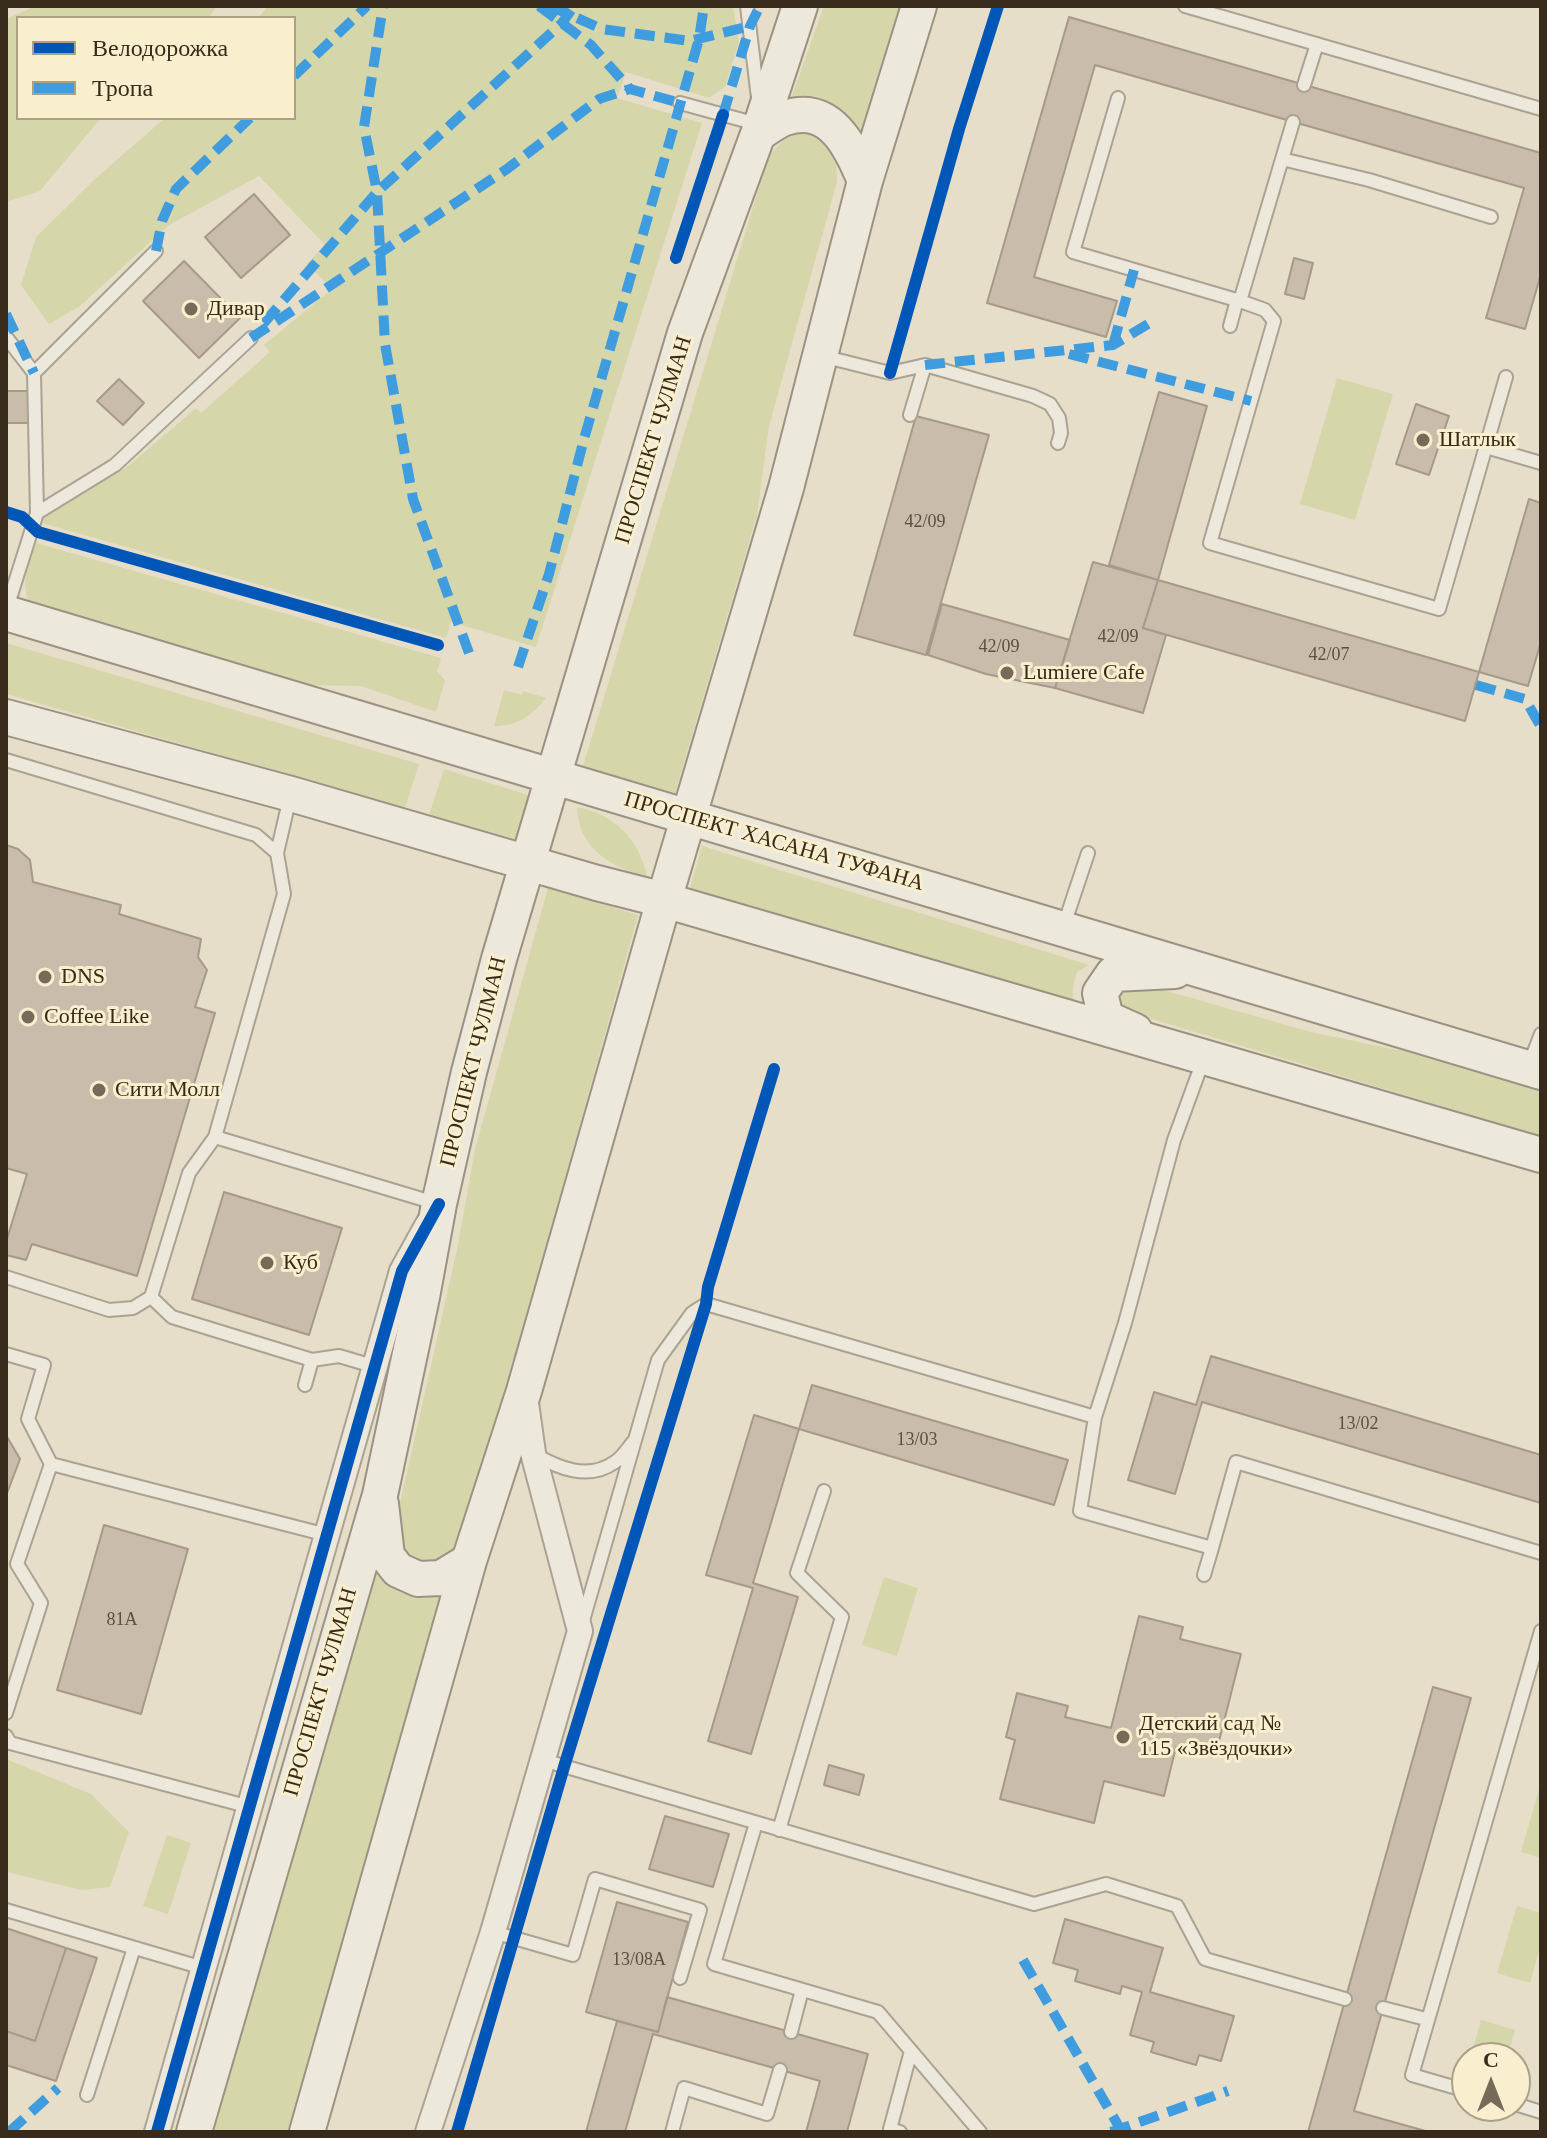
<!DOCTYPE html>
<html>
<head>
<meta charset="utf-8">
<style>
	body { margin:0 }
	#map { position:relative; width:1547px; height:2138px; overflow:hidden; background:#e6dec9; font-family:"Times New Roman",serif }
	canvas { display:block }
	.frame { position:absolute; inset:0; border:8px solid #392b1b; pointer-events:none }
	.legend { position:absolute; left:16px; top:16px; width:280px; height:104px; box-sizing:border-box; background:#f9eecd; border:2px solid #aca086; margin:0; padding:10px 14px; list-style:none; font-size:24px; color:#392b1b }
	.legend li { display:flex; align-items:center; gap:16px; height:40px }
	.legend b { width:40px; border:2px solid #aca086 }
	.north { position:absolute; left:1451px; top:2042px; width:80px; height:80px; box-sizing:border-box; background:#f9eecd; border:2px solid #aca086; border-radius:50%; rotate:0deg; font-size:22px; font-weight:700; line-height:32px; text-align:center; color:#392b1b }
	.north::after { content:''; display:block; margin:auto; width:28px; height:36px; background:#766a58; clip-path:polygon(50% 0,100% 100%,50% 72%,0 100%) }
</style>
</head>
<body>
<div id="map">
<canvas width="1547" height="2138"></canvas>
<div class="frame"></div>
<ul class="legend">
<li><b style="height:10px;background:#0057b8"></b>Велодорожка</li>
<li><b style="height:10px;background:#3e9cdf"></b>Тропа</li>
</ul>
<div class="north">С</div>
</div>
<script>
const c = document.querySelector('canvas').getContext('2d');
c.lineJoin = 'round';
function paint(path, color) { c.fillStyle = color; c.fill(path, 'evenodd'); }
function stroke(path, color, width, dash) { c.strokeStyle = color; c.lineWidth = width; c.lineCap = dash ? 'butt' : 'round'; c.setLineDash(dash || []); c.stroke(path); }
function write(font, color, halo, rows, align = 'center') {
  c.font = font + ' "Times New Roman",serif'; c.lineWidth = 6; c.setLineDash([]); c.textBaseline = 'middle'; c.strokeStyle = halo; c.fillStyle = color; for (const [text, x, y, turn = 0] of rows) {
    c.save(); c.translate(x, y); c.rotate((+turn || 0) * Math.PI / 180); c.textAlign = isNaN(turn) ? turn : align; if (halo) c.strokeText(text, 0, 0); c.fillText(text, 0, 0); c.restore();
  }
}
paint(new Path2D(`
	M 36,6 L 217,6 L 208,18 L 18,18 L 18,118 L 101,118 L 40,191 L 6,202 L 6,19 Z
	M 268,6 L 733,6 L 739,42 L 725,87 L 709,98 L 626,72 L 617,98 L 702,123 L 536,647 L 451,622 L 446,638 L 42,523 L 44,518 L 128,466 L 196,408 L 201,413 L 270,352 L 264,345 L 332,289 L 307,264 L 325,245 L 259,176 L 169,225 L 80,306 L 49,324 L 21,285 L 36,237 L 96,178 L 165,118 L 294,118 L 294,18 L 258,18 Z
	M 824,6 L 903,6 L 863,134 C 839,104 826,102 789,104 Z
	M 805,132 C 834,139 837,154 837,182 L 769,426 L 757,515 L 675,793 L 583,766 L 767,161 C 777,143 785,137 805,132 Z
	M 1337,378 L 1393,394 L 1355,520 L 1300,504 Z
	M 36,543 L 441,658 L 437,671 L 445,680 L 436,712 L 361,686 L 294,685 L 31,604 C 18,585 30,563 36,543 Z
	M 6,643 L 419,764 L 405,808 L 6,694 Z
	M 504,690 L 522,695 L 523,691 L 546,698 C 532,716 517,726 494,726 Z
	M 444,769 L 535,797 L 523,841 L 429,815 Z
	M 577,807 C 614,814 639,839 647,876 C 611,868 578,848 577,807 Z
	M 702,846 L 1089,965 L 1077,972 C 1072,987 1071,996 1076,1012 L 690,888 Z
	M 548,888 L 638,915 L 465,1539 C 461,1543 458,1551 454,1555 C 436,1573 406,1564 398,1540 C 396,1535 397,1527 396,1521 L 458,1245 L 475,1149 Z
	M 1142,984 L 1311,1032 L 1407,1052 L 1541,1092 L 1541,1136 L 1125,1011 L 1118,1003 L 1124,988 Z
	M 372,1567 C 395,1594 412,1603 447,1590 L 292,2132 L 208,2132 L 240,2037 Z
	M 884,1577 L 918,1588 L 897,1656 L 862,1645 Z
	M 6,1759 L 91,1794 L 129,1832 L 110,1887 L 82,1890 L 6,1872 Z
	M 1541,1782 L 1541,1858 L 1521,1852 Z
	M 167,1835 L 191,1843 L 168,1914 L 143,1906 Z
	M 1517,1906 L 1541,1913 L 1541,1944 L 1530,1983 L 1497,1973 Z
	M 1481,2020 L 1515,2030 L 1507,2058 L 1473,2048 Z`), '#d5d7aa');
const building = new Path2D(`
	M 1069,17 L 1541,153 L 1541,274 L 1525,329 L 1486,318 L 1524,188 L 1095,65 L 1034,277 L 1117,301 L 1106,337 L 987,303 Z
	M 254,194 L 290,235 L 241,278 L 205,237 Z
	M 1294,258 L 1313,263 L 1304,299 L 1285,294 Z
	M 184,261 L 240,318 L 199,358 L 143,301 Z
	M 119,379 L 144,403 L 123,425 L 97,401 Z
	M 6,391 L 28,391 L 28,423 L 6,423 Z
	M 1159,392 L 1207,406 L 1158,580 L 1109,565 Z
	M 1416,404 L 1449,416 L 1429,475 L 1396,464 Z
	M 916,416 L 989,435 L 926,655 L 854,635 Z
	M 1529,499 L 1541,503 L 1541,642 L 1528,686 L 1479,672 Z
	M 1093,562 L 1158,580 L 1143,628 L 1166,635 L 1143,713 L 1055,688 Z
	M 1158,580 L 1479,672 L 1465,721 L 1143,628 Z
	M 942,604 L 1070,640 L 1055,688 L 986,674 L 928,655 Z
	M 6,845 L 18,849 L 30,860 L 33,882 L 121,905 L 119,914 L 201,939 L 198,957 L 207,970 L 195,1007 L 215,1013 L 137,1276 L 32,1244 L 26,1260 L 6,1255 L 6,1242 L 27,1174 L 6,1168 Z
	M 224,1192 L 342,1228 L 309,1335 L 192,1299 Z
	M 1211,1356 L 1541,1455 L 1541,1503 L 1202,1402 L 1175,1494 L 1128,1480 L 1154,1392 L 1196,1405 Z
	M 812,1385 L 1068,1460 L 1054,1505 L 799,1429 Z
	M 754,1415 L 799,1429 L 753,1583 L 798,1597 L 751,1754 L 708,1741 L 753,1588 L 706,1575 Z
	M 6,1435 L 20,1459 L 6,1496 Z
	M 104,1525 L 188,1549 L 141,1714 L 57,1690 Z
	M 1139,1616 L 1183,1627 L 1180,1639 L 1241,1654 L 1215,1757 L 1176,1747 L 1164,1796 L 1104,1781 L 1094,1823 L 1000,1799 L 1015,1740 L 1006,1737 L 1017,1693 L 1068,1706 L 1065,1717 L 1111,1728 Z
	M 1433,1687 L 1471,1698 L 1354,2111 L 1429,2132 L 1308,2132 Z
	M 829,1765 L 864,1775 L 859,1795 L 824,1785 Z
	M 665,1816 L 729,1834 L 713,1887 L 649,1869 Z
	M 617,1902 L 688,1922 L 658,2032 L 586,2012 Z
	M 1065,1919 L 1163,1948 L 1150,1992 L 1234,2016 L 1221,2061 L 1199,2055 L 1196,2065 L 1151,2052 L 1154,2042 L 1130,2035 L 1142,1992 L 1122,1986 L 1120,1994 L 1075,1981 L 1078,1970 L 1053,1963 Z
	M 6,1928 L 66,1948 L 35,2041 L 6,2031 Z
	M 66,1948 L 97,1958 L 56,2081 L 6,2065 L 6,2031 L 35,2041 Z
	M 667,1997 L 868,2054 L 847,2132 L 806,2132 L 820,2081 L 653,2034 L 625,2132 L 586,2132 L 617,2021 L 658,2032 Z`);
paint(building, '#cabcaa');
stroke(building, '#a69989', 2);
const lane = new Path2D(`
	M 747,6 L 758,98
	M 1185,6 L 1541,109
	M 1304,85 L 1317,44
	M 1118,98 L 1073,252 L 1240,301 L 1265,310 L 1274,321 L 1210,543 L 1439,609 L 1506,377
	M 680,103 L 757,124
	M 1282,159 L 1369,180 L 1491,217
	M 1240,301 L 1293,122
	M 1230,326 L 1237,300
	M 6,337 L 34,373
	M 822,356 L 890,373 L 925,365 L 1033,396 L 1050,404 L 1059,418 L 1061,433 L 1058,443
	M 910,415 L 925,365
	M 1486,447 L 1541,463
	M 37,513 L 115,465 L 251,338
	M 6,611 L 37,513 L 34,373 L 156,251
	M 6,760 L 256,835 L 277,853
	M 290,797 L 277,853 L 284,894 L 215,1137 L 435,1203
	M 1063,928 L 1088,853
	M 1529,1065 L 1541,1034
	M 6,1277 L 109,1310 L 133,1308 L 151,1297 L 189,1173 L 215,1137
	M 151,1297 L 172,1317 L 312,1360 L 339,1356 L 376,1367
	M 6,1354 L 44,1365 L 28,1419 L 51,1464 L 17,1564 L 41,1603 L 6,1713
	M 305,1385 L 312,1360
	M 1095,1417 L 1080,1511 L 1212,1548 L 1236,1462 L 1541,1553
	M 534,1454 C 558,1468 588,1481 615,1462 C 622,1458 628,1448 633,1442
	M 51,1464 L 327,1535
	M 1204,1575 L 1212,1548
	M 582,1624 L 658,1360 L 692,1313 L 706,1304 L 1095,1417 L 1125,1323 L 1174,1140 L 1204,1058
	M 6,1736 L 10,1743 L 250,1807
	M 543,1760 L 1034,1904 L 1106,1884 L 1177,1906 L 1205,1959 L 1345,1999
	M 756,1823 L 714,1964 L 878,2012 L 980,2132
	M 779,1830 L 842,1617 L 797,1573 L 824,1491
	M 6,1910 L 203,1968
	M 493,1932 L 573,1955 L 595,1879 L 700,1910 L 680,1978
	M 1383,2008 L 1426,2019
	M 791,2032 L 802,1990
	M 1467,2091 L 1412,2075 L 1541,1631
	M 87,2095 L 134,1948
	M 1515,2104 L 1541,2112
	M 672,2132 L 684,2088 L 767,2114 L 780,2070
	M 900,2132 L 890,2129 L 911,2051`);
const street = new Path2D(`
	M 157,2132 L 402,1271 L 428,1224
	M 428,2132 L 493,1932 L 580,1631 L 533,1453 L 525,1396`);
const secondary = new Path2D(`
	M 758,134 C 766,129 776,121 785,118 C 831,103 851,147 865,181
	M 6,613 L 1541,1072
	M 6,717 L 291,794 L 597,883 L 664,900 L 1541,1155
	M 1135,1031 L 1106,1018 L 1100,993 L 1113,974 L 1175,971
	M 381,1504 L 387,1556 L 398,1570 L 418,1579 L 441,1578 L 469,1561
	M 194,2132 L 380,1495 L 422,1297 L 439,1204 L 469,1072 L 499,959 L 685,333 L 758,134 L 800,6
	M 307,2132 L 469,1561 L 524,1391 L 664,900 L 786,488 L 865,181 L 919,6`);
stroke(lane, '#aaa293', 16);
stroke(street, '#aaa293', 28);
stroke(secondary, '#9a9283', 38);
stroke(lane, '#ede8dc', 12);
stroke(street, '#ede8dc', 24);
stroke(secondary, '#ede8dc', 34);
stroke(new Path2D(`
	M 539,6 L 591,45 L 630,89
	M 550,6 L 602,29 L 690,41 L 750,26
	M 294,76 L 367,6
	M 723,115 L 750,26 L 760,6
	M 156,251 L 162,221 L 176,189 L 250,118
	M 6,314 L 34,373
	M 264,323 L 377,192 L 364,127 L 383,6
	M 251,338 L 507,169 L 599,99 L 630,89 L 680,103
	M 1113,345 L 1134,270
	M 1069,354 L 1251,401
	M 925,365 L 1113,345 L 1148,324
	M 469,653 L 413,499 L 385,344 L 377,192 L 562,23 L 574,6
	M 518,667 L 549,574 L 584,439 L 699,39 L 704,6
	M 1476,685 L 1525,699 L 1541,727
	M 1023,1960 L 1122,2132
	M 9,2132 L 58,2088
	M 1111,2132 L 1228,2091`), '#3e9cdf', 10, [20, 10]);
stroke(new Path2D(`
	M 676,258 L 723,115
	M 890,373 L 959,129 L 998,6
	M 6,512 L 22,517 L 38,532 L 438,645
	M 157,2132 L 402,1271 L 439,1204
	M 457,2132 L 564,1767 L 706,1304 L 708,1287 L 774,1069`), '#0057b8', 12);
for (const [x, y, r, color] of [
	[191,309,8,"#766a58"],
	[1423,440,8,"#766a58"],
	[1007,673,8,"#766a58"],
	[45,977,8,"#766a58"],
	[28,1017,8,"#766a58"],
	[99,1090,8,"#766a58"],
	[267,1263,8,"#766a58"],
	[1123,1737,8,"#766a58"]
]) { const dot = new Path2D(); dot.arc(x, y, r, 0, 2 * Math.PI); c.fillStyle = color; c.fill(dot); stroke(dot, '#f9eecd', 3); }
write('18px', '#5d4f3f', null, [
	["42/09",925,522],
	["42/09",1118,637],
	["42/09",999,647],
	["42/07",1329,655],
	["13/02",1358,1424],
	["13/03",917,1440],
	["81А",122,1620],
	["13/08А",639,1960]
]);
write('22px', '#392b1b', '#f9eecd', [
	["Дивар",207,309],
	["Шатлык",1439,440],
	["Lumiere Cafe",1023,673],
	["DNS",61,977],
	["Coffee Like",44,1017],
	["Сити Молл",115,1090],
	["Куб",283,1263],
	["Детский сад №",1139,1724],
	["115 «Звёздочки»",1139,1749]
], 'left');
write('22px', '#392b1b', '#f9eecd', [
	["ПРОСПЕКТ ЧУЛМАН",654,440,-73],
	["ПРОСПЕКТ ХАСАНА ТУФАНА",774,842,16],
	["ПРОСПЕКТ ЧУЛМАН",474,1062,-76],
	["ПРОСПЕКТ ЧУЛМАН",321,1692,-74]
]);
</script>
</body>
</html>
